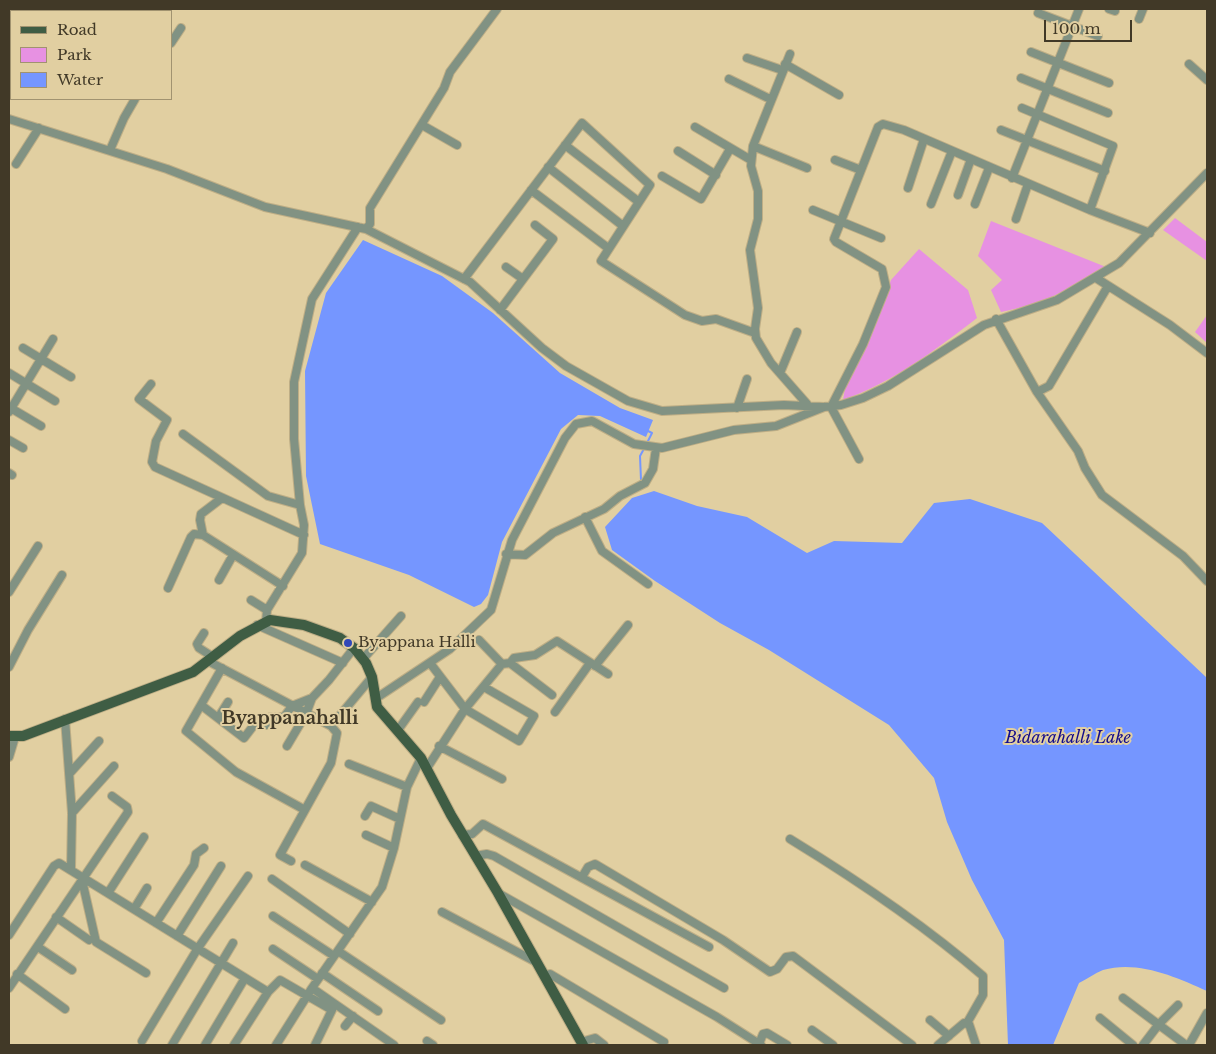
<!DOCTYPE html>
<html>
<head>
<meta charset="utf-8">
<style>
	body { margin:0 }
	#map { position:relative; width:1216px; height:1054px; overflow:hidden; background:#e1cfa1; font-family:"Libre Baskerville",serif }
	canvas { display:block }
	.frame { position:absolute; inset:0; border:10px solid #413927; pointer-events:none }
	.legend { position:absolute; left:10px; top:10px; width:162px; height:90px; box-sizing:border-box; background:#e1cfa1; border:1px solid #a19370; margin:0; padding:6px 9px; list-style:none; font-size:15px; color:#413927 }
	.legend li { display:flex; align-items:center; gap:10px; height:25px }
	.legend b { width:25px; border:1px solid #a19370 }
	.scale { position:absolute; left:1044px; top:20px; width:88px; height:22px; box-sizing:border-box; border:2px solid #413927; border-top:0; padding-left:6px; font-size:15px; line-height:18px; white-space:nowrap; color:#413927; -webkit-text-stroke:4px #e1cfa1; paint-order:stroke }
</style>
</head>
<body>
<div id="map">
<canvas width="1216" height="1054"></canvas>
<div class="frame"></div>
<ul class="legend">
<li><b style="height:6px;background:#3f5d44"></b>Road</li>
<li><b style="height:14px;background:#e791e2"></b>Park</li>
<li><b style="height:14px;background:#7596ff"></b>Water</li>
</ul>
<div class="scale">100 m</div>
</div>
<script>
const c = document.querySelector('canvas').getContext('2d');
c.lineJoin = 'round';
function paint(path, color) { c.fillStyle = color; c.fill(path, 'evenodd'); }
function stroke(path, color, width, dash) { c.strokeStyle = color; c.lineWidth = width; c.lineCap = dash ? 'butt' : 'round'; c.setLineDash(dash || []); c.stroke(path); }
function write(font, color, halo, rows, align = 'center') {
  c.font = font + ' "Libre Baskerville",serif'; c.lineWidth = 4; c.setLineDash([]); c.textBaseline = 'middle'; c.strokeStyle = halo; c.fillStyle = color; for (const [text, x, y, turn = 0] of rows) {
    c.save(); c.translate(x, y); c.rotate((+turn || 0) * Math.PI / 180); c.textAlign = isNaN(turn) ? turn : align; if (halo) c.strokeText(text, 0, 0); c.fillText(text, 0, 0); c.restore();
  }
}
paint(new Path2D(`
	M 1175,218 L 1207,242 L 1207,261 L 1163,230 Z
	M 991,221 L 1106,267 C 1069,290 1045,303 1001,312 L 991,290 L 1002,280 L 978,256 Z
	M 919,249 L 968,290 L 977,318 C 934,351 895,381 843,400 L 845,388 L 876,321 L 891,280 Z
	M 1207,315 L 1207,343 L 1195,332 Z`), '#e791e2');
paint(new Path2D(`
	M 363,240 L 442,276 L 493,313 L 560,373 L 620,408 L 653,420 L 646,437 L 600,416 L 578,415 L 561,429 L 502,542 L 488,595 L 481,604 L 474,607 L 409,575 L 320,544 L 306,476 L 305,371 L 326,293 Z
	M 654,491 L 697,506 L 747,517 L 807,553 L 834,541 L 902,543 L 934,503 L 970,499 L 1042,523 L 1207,678 L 1207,991 C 1176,977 1138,960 1103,970 C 1095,973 1087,979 1079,983 L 1053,1045 L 1008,1045 L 1004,940 L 972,880 L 947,822 L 934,778 L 889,725 L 769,650 L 720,623 L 655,581 L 612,550 L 605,527 L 632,498 Z`), '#7596ff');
stroke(new Path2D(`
	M 647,443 L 652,433 L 648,431
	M 641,480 L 640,456 L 645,447`), '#7596ff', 2);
const minor = new Path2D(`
	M 1109,9 L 1115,11
	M 1038,13 L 1098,36
	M 1139,19 L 1143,9
	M 171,43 L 181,28
	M 1031,52 L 1109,83
	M 790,54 L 753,146 L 751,166 L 758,191 L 758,219 L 750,250 L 758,308 L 755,329 L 756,338 L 771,363 L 807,404
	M 747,58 L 782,70
	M 785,64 L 839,95
	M 1189,64 L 1207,80
	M 1021,78 L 1108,113
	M 729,79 L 770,99
	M 1022,108 L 1113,146 L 1090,210
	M 9,119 L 167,169 L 265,207 L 366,229 L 470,282 L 542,348 L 566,366 L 628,401 L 662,411 L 784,405 L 824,407 L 841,405 L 863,398 L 888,386 L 984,325 L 1057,300 L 1119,263 L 1207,173
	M 422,125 L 457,145
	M 695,127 L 751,160
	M 1001,130 L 1105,171
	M 565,145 L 639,202
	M 753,146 L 807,168
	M 110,150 L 124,118 L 135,99
	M 678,151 L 716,175
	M 835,160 L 861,170
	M 16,164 L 39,128
	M 548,167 L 623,226
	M 662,176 L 701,199 L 730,149
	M 1012,178 L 1079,9
	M 908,188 L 924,139
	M 531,190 L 608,248
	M 958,195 L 971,159
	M 931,204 L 952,151
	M 975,204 L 989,168
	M 813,210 L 881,238
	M 1016,219 L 1028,184
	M 366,229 L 370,224 L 370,208 L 444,88 L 450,72 L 497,9
	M 506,267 L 523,279
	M 1096,278 L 1170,325 L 1207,353
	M 464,279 L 582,123 L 650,185 L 601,261 L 685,315 L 702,321 L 716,319 L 755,333
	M 500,310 L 553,239 L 535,225
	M 996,319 L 1037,392 L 1078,451 L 1085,468 L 1102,495 L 1183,556 L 1207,581
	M 23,348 L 71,377
	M 9,373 L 55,401
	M 780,373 L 797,332
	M 151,384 L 139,399 L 167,420 L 156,441 L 152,462 L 155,467 L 304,535
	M 1037,392 L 1049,386 L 1108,286
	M 9,407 L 41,426
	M 737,408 L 747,379
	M 9,412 L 53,339
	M 183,434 L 268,496 L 300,505
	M 9,440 L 23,448
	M 859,459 L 831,407 L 863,344 L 886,287 L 882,269 L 836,242 L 834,239 L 878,127 L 883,124 L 904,130 L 1090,210 L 1150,233
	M 9,473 L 12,475
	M 222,498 L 201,514 L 200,520 L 203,535 L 283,586
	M 585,517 L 602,551 L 648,584
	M 506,554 L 525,555 L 553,533 L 604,509 L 620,496 L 645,483 L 653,469 L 656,448
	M 219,580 L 233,555
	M 168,588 L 191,537 L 194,534 L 203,535
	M 9,592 L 38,546
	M 251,600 L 267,610
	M 266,622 L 267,610 L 302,553 L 304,525 L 300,505 L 294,439 L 294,382 L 312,299 L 358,227
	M 257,625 L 343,663
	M 204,633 L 197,644 L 199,648 L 213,657
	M 479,640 L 502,664
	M 363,659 L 401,616
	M 208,661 L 331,726 L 337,733 L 331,763 L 280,855 L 291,861
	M 430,663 L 465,709 L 519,741 L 534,716 L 484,687
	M 510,663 L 514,658 L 535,655 L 557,641 L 608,674
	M 595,666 L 628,625
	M 9,667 L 28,630 L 62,575
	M 222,668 L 186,731 L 236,772 L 305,810
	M 375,699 L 450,649 L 491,610 L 512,540 L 565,438 L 576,424 L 592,421 L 634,444 L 662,448 L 734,430 L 776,426 L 824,407
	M 424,702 L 440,677
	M 201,705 L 244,738 L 254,725
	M 555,712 L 590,663
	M 218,718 L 228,702
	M 65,719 L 72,813 L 71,870
	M 266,725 L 271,717 L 284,717 L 292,706 L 312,698
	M 331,726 L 372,677
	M 398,730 L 418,702
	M 287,746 L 306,714 L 312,698 L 329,680 L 354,648
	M 439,746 L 502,779
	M 9,757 L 15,737
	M 349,764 L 407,787
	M 427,768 L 465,709 L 502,664 L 510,663 L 552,695
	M 70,773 L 99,741
	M 72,813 L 114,766
	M 365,816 L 371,806 L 400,819
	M 366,835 L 394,848
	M 462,835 L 472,834 L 483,824 L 709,947
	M 790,839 C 857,880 923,924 983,976 L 983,995 L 967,1023
	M 475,856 L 487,854 L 494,856 L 724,988
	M 305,865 L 372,902
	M 582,877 L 588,867 L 595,864 L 723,940 L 770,972 L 777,969 L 786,957 L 793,956 L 912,1045
	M 272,879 L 350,934
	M 82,880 L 96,942 L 146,973
	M 108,893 L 144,837
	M 498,893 L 717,1017 L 761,1045
	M 134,909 L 147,888
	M 442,912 L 536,962
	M 273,916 L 334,956
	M 56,917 L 89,940
	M 156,923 L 194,865 L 196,854 L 204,848
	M 9,935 L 54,866 L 59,863 L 268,992
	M 177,936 L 221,866
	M 38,947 L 72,970
	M 273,949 L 318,979
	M 338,951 L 441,1020
	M 322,973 L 378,1011
	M 17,974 L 65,1009
	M 544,976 L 550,974 L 664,1042
	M 9,988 L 128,812 L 127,807 L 112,796
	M 312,988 L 394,1045
	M 1123,998 L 1186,1045
	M 1100,1018 L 1133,1045
	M 930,1020 L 949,1036
	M 345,1026 L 353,1016
	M 812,1030 L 833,1045
	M 142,1041 L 198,948 L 248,876
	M 427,1041 L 433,1045
	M 581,1042 L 595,1038 L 604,1045
	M 759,1044 L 763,1034 L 767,1033 L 787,1045
	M 172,1045 L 233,943
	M 205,1045 L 245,978
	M 234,1045 L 268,992 L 280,980 L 332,1010 L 315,1045
	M 276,1045 L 312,988 L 382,887 L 394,848 L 407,787 L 421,758
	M 938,1045 L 964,1023 L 969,1024 L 976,1045
	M 1143,1045 L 1159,1024 L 1178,1005
	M 1189,1045 L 1207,1013`);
const major = new Path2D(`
	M 9,736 L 23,736 L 193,672 L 240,636 L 270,620 L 304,625 L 340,638 L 354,648 L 366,663 L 372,677 L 377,707 L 421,758 L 451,815 L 498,893 L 583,1045`);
stroke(minor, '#beae86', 10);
stroke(major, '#beae86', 12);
stroke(minor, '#819283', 8);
stroke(major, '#3f5d44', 10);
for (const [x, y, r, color] of [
	[348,643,5,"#3047b8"]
]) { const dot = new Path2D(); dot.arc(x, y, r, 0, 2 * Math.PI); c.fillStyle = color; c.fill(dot); stroke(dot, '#e1cfa1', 2); }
write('15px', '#413927', '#e1cfa1', [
	["Byappana Halli",358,643]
], 'left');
write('italic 16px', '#130c8b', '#e1cfa1', [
	["Bidarahalli Lake",1068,738]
]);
write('bold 18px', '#413927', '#e1cfa1', [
	["Byappanahalli",290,719]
]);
</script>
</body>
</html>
